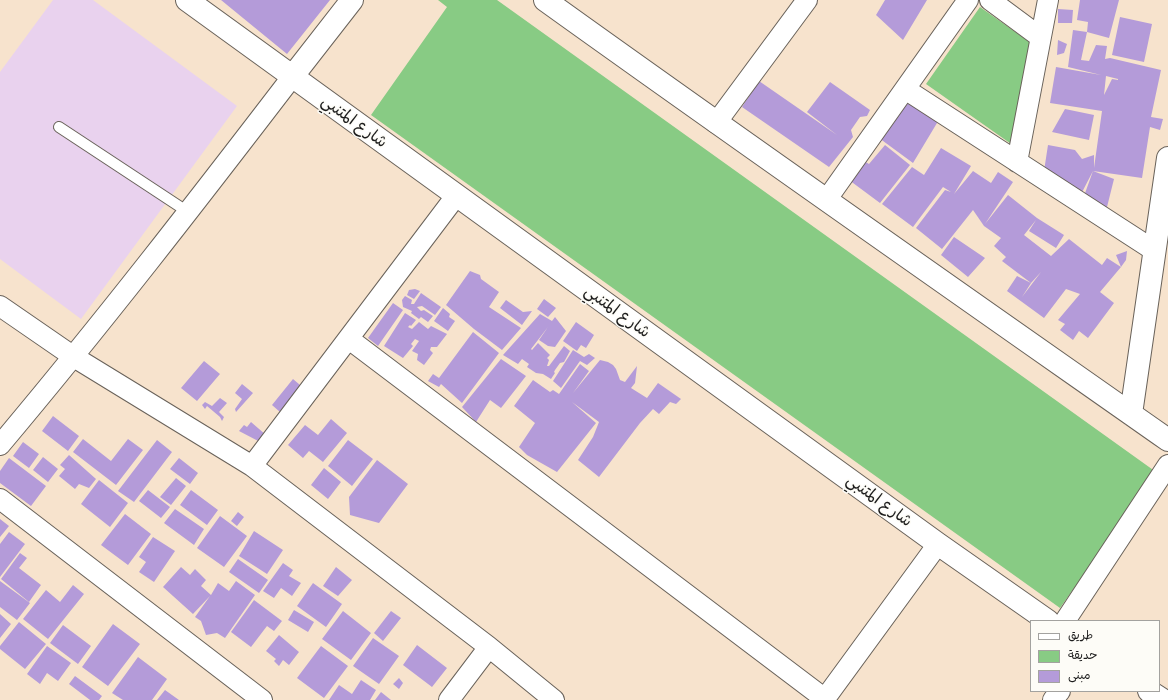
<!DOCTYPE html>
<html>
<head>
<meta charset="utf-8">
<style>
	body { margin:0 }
	#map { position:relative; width:1168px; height:700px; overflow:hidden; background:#f7e3cd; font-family:Caveat,"Playpen Sans Arabic",sans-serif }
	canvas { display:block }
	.legend { position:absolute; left:1030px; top:620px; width:130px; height:72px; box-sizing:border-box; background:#fdfcf7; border:1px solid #a3a29f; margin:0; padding:5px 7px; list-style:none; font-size:12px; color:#1c1c1c }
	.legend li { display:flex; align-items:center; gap:8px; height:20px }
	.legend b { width:20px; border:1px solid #a3a29f }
</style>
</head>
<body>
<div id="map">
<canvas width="1168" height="700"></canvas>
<ul class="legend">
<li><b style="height:5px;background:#fff"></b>طريق</li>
<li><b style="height:11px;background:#88cb84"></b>حديقة</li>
<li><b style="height:11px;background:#b49bd9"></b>مبنى</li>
</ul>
</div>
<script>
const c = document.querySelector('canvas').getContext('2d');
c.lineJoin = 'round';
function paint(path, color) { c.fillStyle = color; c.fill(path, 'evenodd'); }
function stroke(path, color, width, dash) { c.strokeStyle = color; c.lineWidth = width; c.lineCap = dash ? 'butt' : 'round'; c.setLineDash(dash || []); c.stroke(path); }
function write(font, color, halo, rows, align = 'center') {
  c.font = font + ' Caveat,"Playpen Sans Arabic",sans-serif'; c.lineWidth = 3; c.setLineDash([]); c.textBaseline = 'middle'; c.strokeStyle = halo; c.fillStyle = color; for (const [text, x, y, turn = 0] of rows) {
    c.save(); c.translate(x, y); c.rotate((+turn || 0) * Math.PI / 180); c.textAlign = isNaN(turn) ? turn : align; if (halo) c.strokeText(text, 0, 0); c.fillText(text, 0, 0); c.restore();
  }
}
paint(new Path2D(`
	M 53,0 L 93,0 L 237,106 L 81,319 L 0,259 L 0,72 Z`), '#e9d2ee');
paint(new Path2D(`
	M 438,0 L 497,0 L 1156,472 L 1060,608 L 371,115 L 447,7 Z
	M 980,7 L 1031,43 L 1014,146 L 926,84 Z`), '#88cb84');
paint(new Path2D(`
	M 221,0 L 330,0 L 287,54 Z
	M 885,0 L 927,0 L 903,40 L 876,15 Z
	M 1080,0 L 1119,0 L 1109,38 L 1087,32 L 1088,22 L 1077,20 Z
	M 1058,9 L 1073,10 L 1072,23 L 1058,23 Z
	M 1120,17 L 1152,24 L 1144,62 L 1112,55 Z
	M 1073,30 L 1087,32 L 1081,60 L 1089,61 L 1096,45 L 1107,46 L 1105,59 L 1110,58 L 1161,70 L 1151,117 L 1163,119 L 1160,130 L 1150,127 L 1142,178 L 1093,171 L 1078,200 L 1044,171 L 1048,145 L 1075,150 L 1082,159 L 1094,155 L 1094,168 L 1102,111 L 1050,103 L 1056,67 L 1101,75 L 1068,67 ZM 1106,76 L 1118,79 L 1118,80 L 1112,79 L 1104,95 Z
	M 1058,40 L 1067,44 L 1064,53 L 1057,55 Z
	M 759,81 L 837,135 L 807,112 L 830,82 L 870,110 L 867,116 L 860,117 L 851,130 L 853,137 L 829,167 L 742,107 Z
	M 910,95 L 940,118 L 913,163 L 879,138 Z
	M 1065,109 L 1094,115 L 1089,140 L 1052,132 Z
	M 885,145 L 910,165 L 880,203 L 849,180 L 864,161 L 869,164 Z
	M 941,148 L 971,166 L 954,194 L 973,171 L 991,183 L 998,172 L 1013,182 L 985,224 L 1008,195 L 1037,218 L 1064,235 L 1056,248 L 1029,231 L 1036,220 L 1024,235 L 1051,256 L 1069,239 L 1102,265 L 1107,258 L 1121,267 L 1100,292 L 1114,303 L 1088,338 L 1079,331 L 1073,340 L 1060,330 L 1065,324 L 1058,320 L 1080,294 L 1066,289 L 1044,318 L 1007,291 L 1017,276 L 1031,283 L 1022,297 L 1041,272 L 1031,283 L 1002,261 L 1006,257 L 994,246 L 1001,238 L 984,226 L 973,210 L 942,249 L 916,228 L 945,190 L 951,192 L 943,187 L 913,227 L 882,204 L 912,167 L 924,175 Z
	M 1093,171 L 1114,179 L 1106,211 L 1084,196 Z
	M 954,237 L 985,258 L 968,277 L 941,255 Z
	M 1127,251 L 1126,260 L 1121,267 L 1116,255 Z
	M 470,271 L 480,275 L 481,279 L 499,292 L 489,307 L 521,328 L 502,350 L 474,329 L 446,305 Z
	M 415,289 L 420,291 L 414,299 L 407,295 L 409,290 Z
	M 421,293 L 441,307 L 435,315 L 422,306 L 417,307 L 414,304 Z
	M 405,296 L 412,300 L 411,304 L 414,304 L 421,311 L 424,310 L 433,316 L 428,322 L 421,317 L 419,319 L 411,313 L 412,311 L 403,307 L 402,300 Z
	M 544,299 L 556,308 L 548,317 L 537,309 Z
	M 506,300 L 523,312 L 532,311 L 522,325 L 500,308 Z
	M 393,303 L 403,310 L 378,346 L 368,338 Z
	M 443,308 L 450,314 L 449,317 L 455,321 L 448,331 L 434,321 Z
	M 405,313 L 416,320 L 411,326 L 410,325 L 408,327 L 412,329 L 419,322 L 428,329 L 431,326 L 447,334 L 437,347 L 431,347 L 430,350 L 433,353 L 424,365 L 417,360 L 418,354 L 412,351 L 419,341 L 415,339 L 411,344 L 413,346 L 403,358 L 384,346 Z
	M 540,314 L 552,321 L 555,317 L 566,331 L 555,347 L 548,346 L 539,340 L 548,327 L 531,349 L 532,350 L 538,343 L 550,355 L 547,358 L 549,360 L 547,366 L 549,366 L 564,346 L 570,351 L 564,362 L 560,363 L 555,370 L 554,372 L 555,373 L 551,379 L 543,374 L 536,373 L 527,367 L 529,364 L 522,359 L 518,364 L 503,355 Z
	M 576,322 L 594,335 L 586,348 L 581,345 L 577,351 L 563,341 Z
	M 473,332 L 499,353 L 462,403 L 441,384 L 439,387 L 428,381 L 433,374 L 439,378 Z
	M 573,350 L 584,357 L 589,354 L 595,358 L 587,365 L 580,361 L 561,388 L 553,381 Z
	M 501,359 L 526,376 L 501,408 L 490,400 L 476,422 L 462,407 Z
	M 600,360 L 608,362 L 613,365 L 616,369 L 620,380 L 625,382 L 637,366 L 635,383 L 631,388 L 647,398 L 658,383 L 681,399 L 676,404 L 670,402 L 659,414 L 653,409 L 640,423 L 599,477 L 578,460 L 593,437 L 599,422 L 572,402 L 596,423 L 557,472 L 527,455 L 519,447 L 535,423 L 514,406 L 533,380 L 550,392 L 553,390 L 559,394 L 580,364 L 589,371 L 573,393 Z
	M 204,361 L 220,374 L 197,401 L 181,388 Z
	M 293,379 L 300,385 L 280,412 L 272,405 Z
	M 242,384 L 253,393 L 236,412 L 235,409 L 242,399 L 235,393 Z
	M 220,398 L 227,403 L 219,412 L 224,417 L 222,421 L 220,417 L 207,406 L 205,409 L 202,405 L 205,402 L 212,406 Z
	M 53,416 L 79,436 L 68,451 L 42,431 Z
	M 331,419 L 347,433 L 323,462 L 309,451 L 303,458 L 288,445 L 305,425 L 318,435 Z
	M 251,422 L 266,435 L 262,443 L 239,431 L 244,425 L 247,427 Z
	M 83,439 L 111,461 L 128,439 L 143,450 L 116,485 L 73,452 Z
	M 157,440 L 172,452 L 134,502 L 118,491 Z
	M 348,440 L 373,459 L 352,486 L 328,466 Z
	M 23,442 L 39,454 L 29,468 L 13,456 Z
	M 69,455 L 96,479 L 89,488 L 79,484 L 75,489 L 59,476 L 65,469 L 60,465 Z
	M 43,457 L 58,469 L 48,482 L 33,470 Z
	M 9,458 L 46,486 L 31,506 L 0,483 L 0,471 Z
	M 179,458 L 198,473 L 190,484 L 170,469 Z
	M 377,460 L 408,484 L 379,523 L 350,515 L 349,497 Z
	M 324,468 L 341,482 L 328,499 L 311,485 Z
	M 176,478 L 186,486 L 171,505 L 160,497 Z
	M 99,480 L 128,503 L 110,527 L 81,504 Z
	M 148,490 L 170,507 L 161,518 L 139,501 Z
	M 191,490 L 218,510 L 207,525 L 180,505 Z
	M 175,509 L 204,529 L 194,545 L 164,523 Z
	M 238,512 L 244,517 L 237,526 L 231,521 Z
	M 125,514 L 151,534 L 128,565 L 101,545 Z
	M 220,516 L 247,536 L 224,567 L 197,548 Z
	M 0,519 L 9,526 L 0,537 Z
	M 254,531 L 283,550 L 267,574 L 239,556 Z
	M 9,532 L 25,544 L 0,577 L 0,544 Z
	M 153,537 L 175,551 L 154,582 L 139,572 L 146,562 L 139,557 Z
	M 20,553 L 27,558 L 19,568 L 41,585 L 29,602 L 1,579 Z
	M 238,559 L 268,580 L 259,593 L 229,572 Z
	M 283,563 L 293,570 L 289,576 L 301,583 L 292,596 L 281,588 L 274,598 L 263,591 Z
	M 181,567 L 190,575 L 195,569 L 206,580 L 201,586 L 211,595 L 218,583 L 229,591 L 236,581 L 255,595 L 225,638 L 217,633 L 206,635 L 201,621 L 195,617 L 210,596 L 193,614 L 163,587 Z
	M 336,567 L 352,580 L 338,596 L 323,586 Z
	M 0,581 L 30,603 L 17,620 L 0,607 Z
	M 313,583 L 342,604 L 326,627 L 297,606 Z
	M 73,585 L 84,594 L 48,639 L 23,619 L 46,590 L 60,602 Z
	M 254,600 L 282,621 L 274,631 L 267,626 L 251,647 L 231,632 Z
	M 294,610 L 314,622 L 308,632 L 288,620 Z
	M 343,611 L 371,633 L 351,660 L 322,639 Z
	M 391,611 L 401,618 L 383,641 L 374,633 Z
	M 0,614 L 11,624 L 0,638 Z
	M 19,622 L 46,644 L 25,669 L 0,649 L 0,646 Z
	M 113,624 L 140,644 L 108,686 L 82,667 Z
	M 63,625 L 91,646 L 78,664 L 50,643 Z
	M 279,635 L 299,652 L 289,665 L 283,660 L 279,666 L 274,661 L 276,659 L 266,651 Z
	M 373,638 L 399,656 L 379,684 L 353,666 Z
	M 417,645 L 447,668 L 432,687 L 403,665 Z
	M 47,646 L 71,663 L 58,681 L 47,673 L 40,684 L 27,674 Z
	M 321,646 L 348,666 L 324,698 L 297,678 Z
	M 138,657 L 167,679 L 152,700 L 123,700 L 112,693 Z
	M 75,676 L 102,696 L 99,700 L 90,700 L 69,684 Z
	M 399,678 L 403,683 L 399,689 L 393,684 Z
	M 361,680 L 376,690 L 370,700 L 329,700 L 339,685 L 352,694 Z
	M 165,690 L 179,700 L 157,700 Z
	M 381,692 L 391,700 L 375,700 Z`), '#b49bd9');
const service = new Path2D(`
	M 59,127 L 188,212`);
const minor = new Path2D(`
	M 990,0 L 1040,37
	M 905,89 L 1155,251
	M 716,123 L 807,0
	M 1017,162 L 1048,0
	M 827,199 L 968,0
	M 0,306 L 74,357 L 252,466 L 489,647 L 554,700
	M 349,339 L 825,699
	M 0,445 C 101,325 197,201 292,77
	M 252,466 L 456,196
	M 0,499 L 262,700
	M 1065,621 L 1168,465
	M 449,700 L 489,647
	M 824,700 L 938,544
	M 1053,700 L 1060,691`);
const tertiary = new Path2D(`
	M 187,0 L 938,544 L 1048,621
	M 545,0 C 751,148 960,294 1168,440
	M 292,77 L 352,0
	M 1131,414 L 1168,158
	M 1149,691 L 1163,700`);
stroke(service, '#69625a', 12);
stroke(minor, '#69625a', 22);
stroke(tertiary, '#69625a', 24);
stroke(service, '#fff', 10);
stroke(minor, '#fff', 20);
stroke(tertiary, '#fff', 22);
write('16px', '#1c1c1c', '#fdfcf7', [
	["شارع المتنبي",354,122,36],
	["شارع المتنبي",617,312,36],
	["شارع المتنبي",879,501,36]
]);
</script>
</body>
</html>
